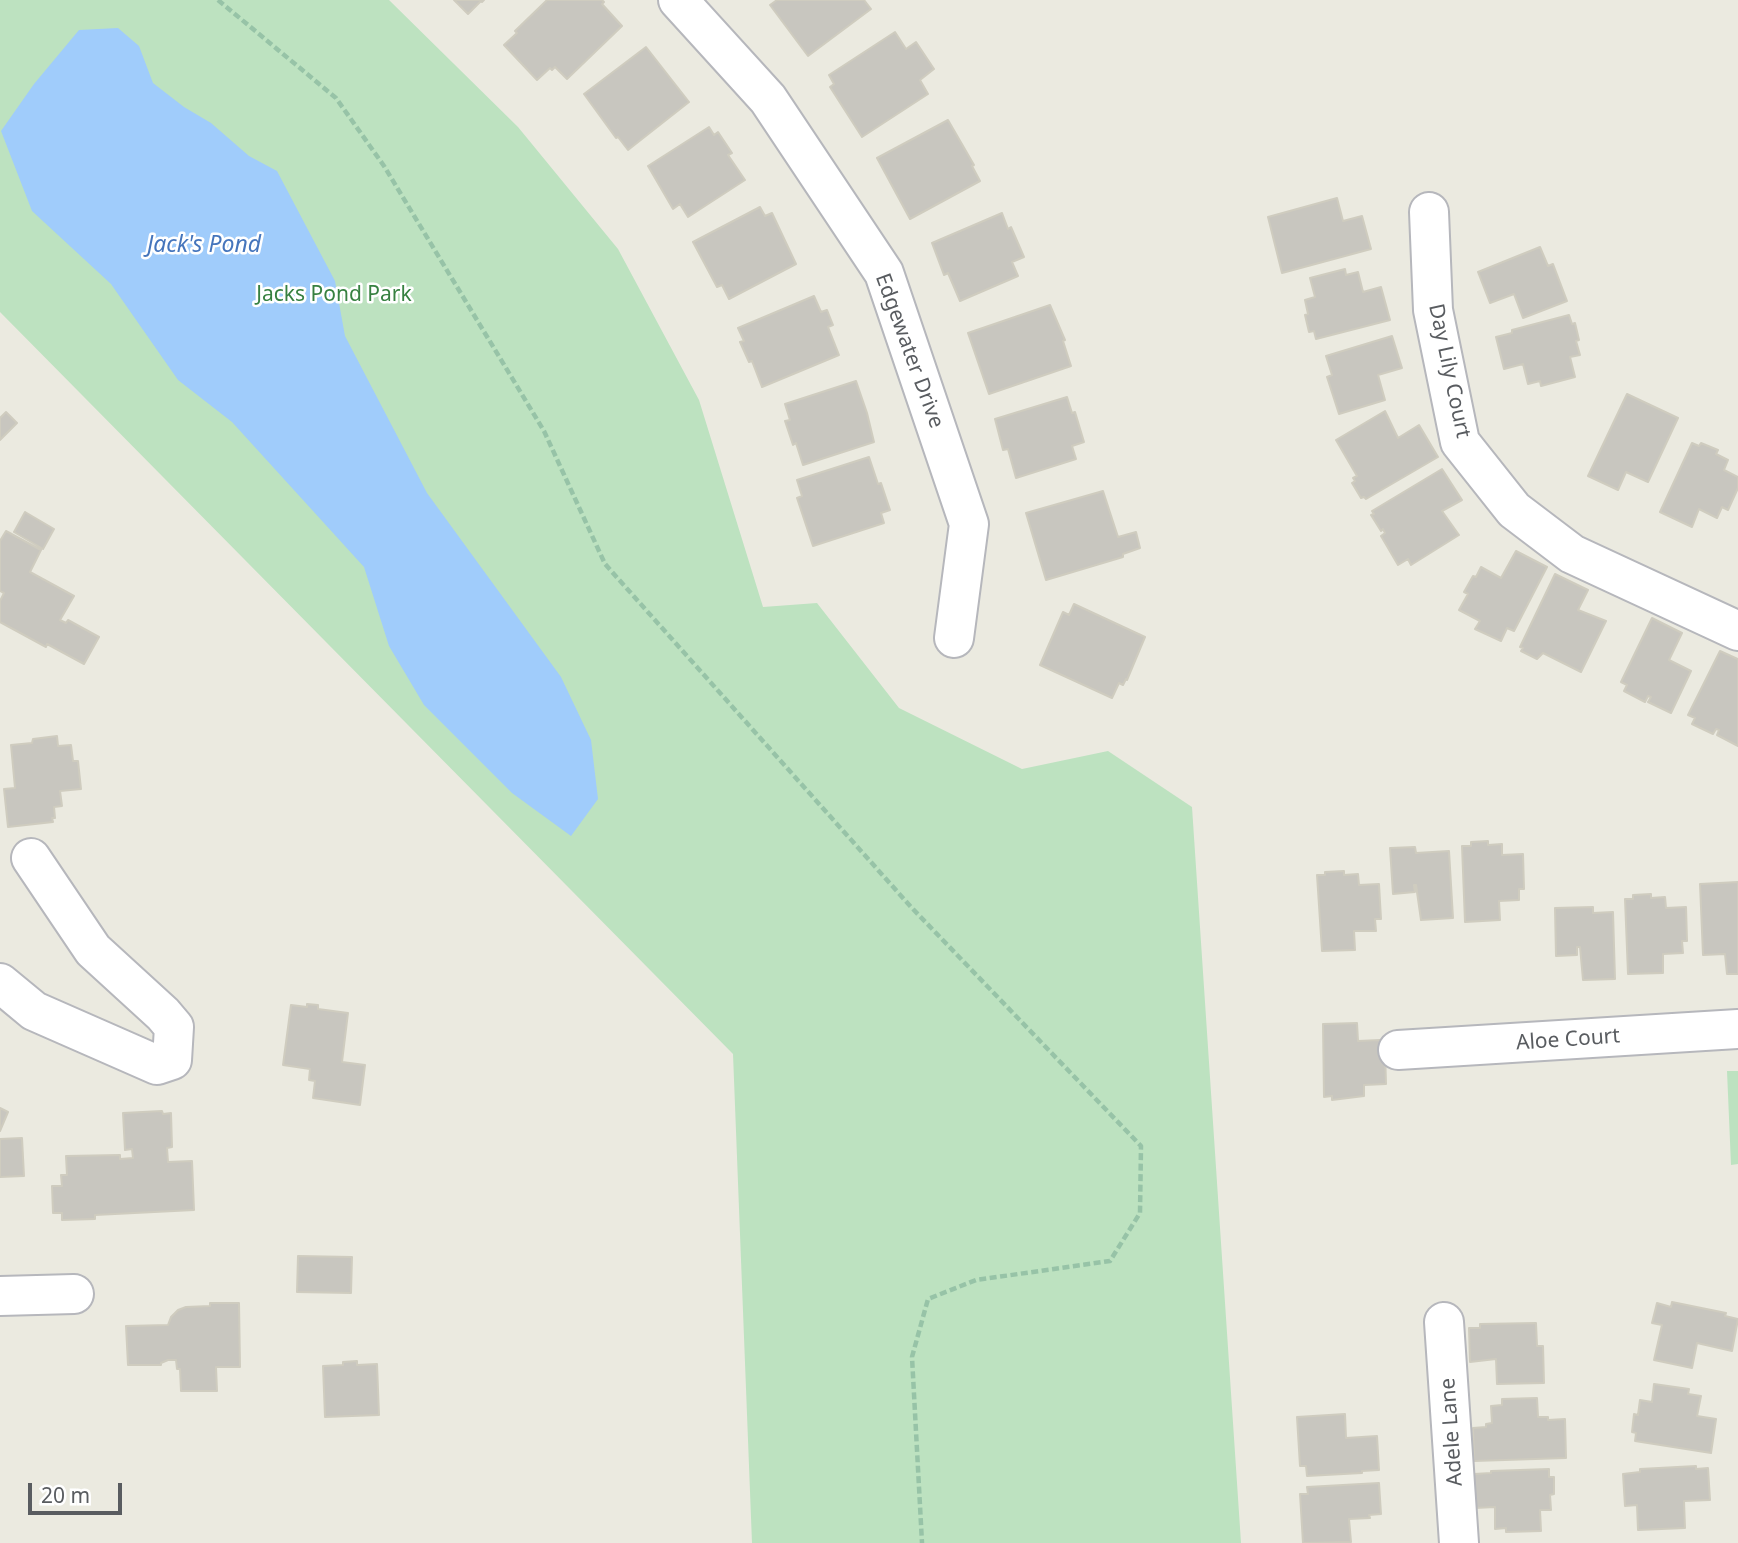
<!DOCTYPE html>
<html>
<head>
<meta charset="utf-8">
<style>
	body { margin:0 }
	#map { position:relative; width:1738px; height:1543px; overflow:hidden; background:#ebeae0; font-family:"Noto Sans",sans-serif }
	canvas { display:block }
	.scale { position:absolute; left:28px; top:1483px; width:94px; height:32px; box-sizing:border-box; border:4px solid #595c60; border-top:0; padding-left:9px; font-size:21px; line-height:24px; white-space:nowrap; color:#595c60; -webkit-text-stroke:5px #fff; paint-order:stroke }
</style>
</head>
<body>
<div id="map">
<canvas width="1738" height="1543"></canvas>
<div class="scale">20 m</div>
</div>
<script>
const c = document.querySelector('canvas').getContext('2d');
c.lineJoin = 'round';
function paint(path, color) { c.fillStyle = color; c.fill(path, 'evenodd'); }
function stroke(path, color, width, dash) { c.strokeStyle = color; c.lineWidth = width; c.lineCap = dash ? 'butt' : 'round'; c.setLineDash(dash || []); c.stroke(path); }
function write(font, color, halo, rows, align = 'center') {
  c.font = font + ' "Noto Sans",sans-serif'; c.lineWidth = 5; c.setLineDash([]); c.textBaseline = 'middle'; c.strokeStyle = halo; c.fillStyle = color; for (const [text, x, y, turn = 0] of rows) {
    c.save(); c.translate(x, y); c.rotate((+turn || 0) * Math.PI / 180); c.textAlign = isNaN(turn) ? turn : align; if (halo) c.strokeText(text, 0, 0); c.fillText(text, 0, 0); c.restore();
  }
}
paint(new Path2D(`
	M 0,0 L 389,0 L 518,127 L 618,249 L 699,400 L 763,607 L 817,603 L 899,708 L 1022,769 L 1108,751 L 1192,807 L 1241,1543 L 752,1543 L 733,1054 L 0,312 Z
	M 1727,1071 L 1738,1071 L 1738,1164 L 1731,1165 Z`), '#bde2c0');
paint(new Path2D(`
	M 118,28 L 139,46 L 153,83 L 184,107 L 211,123 L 249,156 L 277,171 L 335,281 L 345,336 L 427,493 L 561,677 L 591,740 L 598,799 L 571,836 L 512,793 L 424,705 L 389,646 L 364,567 L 232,422 L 178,380 L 111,284 L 32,211 L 1,131 L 34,84 L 79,30 Z`), '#a0ccfb');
const building = new Path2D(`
	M 454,0 L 484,0 L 482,2 L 481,1 L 468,14 Z
	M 547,0 L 602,0 L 604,2 L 602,4 L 622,26 L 567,79 L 555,67 L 552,70 L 550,68 L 537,80 L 504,45 L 517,33 L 515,31 Z
	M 777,0 L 864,0 L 871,9 L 808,56 L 770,5 Z
	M 895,32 L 906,49 L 916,42 L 934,69 L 920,80 L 928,94 L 862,137 L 830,87 L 834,84 L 829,75 Z
	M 646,47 L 689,102 L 628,150 L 618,137 L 616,138 L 584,94 Z
	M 948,120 L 974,165 L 972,166 L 980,181 L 910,219 L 877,158 Z
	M 709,127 L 714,135 L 718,132 L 732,153 L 728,155 L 745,180 L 688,217 L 680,204 L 673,209 L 648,166 Z
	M 1337,198 L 1343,221 L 1362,216 L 1371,249 L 1282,273 L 1268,217 Z
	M 760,207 L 765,216 L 772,213 L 796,264 L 729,299 L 722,285 L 717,287 L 693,242 Z
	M 1002,213 L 1008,229 L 1011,227 L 1024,257 L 1012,262 L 1018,276 L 960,301 L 948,273 L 944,275 L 932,243 Z
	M 1540,247 L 1548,266 L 1553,264 L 1567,301 L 1523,318 L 1514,294 L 1490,303 L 1478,272 Z
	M 1345,269 L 1346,275 L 1358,272 L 1363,292 L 1381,287 L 1390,320 L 1316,339 L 1314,331 L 1309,332 L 1305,315 L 1308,314 L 1305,300 L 1315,297 L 1310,278 Z
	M 814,296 L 821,312 L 827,310 L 833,325 L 828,327 L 839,355 L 762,387 L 752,361 L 749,362 L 740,342 L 744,341 L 738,328 Z
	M 1050,305 L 1065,340 L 1063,341 L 1071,366 L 989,394 L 968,333 Z
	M 1569,315 L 1572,324 L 1575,323 L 1579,340 L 1576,341 L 1580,355 L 1570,357 L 1575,377 L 1541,386 L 1540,381 L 1528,384 L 1523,364 L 1504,369 L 1496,337 L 1512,333 L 1512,330 Z
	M 1392,336 L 1402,368 L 1378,375 L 1385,400 L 1339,414 L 1327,377 L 1332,375 L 1326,356 Z
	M 856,381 L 867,413 L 874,442 L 803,465 L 796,443 L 793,445 L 785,421 L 790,420 L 785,404 Z
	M 1627,394 L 1678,418 L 1648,482 L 1626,472 L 1618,490 L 1588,476 Z
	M 1067,397 L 1072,413 L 1075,412 L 1084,442 L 1072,446 L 1076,459 L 1016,478 L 1008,449 L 1003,450 L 995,419 Z
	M 1385,411 L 1398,438 L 1419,425 L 1438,457 L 1366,499 L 1364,497 L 1361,498 L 1352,483 L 1355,481 L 1353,478 L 1357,476 L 1336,440 Z
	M 6,412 L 17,423 L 0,440 L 0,418 Z
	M 1692,443 L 1699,446 L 1701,443 L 1718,450 L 1716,454 L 1728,460 L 1724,470 L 1738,477 L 1738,488 L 1728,510 L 1722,507 L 1717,518 L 1699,509 L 1692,527 L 1660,512 Z
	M 869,457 L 878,484 L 881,483 L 890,510 L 881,513 L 884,523 L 813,546 L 797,498 L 802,496 L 797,480 Z
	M 1442,469 L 1462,500 L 1442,511 L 1459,535 L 1411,565 L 1408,559 L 1398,565 L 1381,536 L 1385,533 L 1383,529 L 1381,531 L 1371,515 L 1374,514 L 1372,511 Z
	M 1103,491 L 1118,537 L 1136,532 L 1140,548 L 1123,554 L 1123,557 L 1046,580 L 1026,513 Z
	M 25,512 L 54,529 L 43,549 L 14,532 Z
	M 6,531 L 41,550 L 30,572 L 74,596 L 60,620 L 66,623 L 68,620 L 99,637 L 84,664 L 47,644 L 46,647 L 0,622 L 0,601 L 4,593 L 0,591 L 0,541 Z
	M 1516,551 L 1547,567 L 1514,631 L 1507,628 L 1501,641 L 1475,629 L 1480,621 L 1459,610 L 1468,594 L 1464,592 L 1473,576 L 1476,577 L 1481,567 L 1501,578 Z
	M 1555,574 L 1588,590 L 1578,610 L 1606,621 L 1581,672 L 1543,653 L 1537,659 L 1521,651 L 1523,648 L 1520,647 Z
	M 1074,604 L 1145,637 L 1127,680 L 1126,679 L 1123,685 L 1119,683 L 1112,698 L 1040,665 L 1063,612 L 1069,615 Z
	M 1652,618 L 1682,633 L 1669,660 L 1691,671 L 1671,713 L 1648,702 L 1651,697 L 1648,696 L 1645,702 L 1624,691 L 1627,685 L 1621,682 Z
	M 1720,651 L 1738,659 L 1738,746 L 1717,735 L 1719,730 L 1716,729 L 1713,734 L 1692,724 L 1695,718 L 1688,715 Z
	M 57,736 L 58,746 L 71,745 L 73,761 L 78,761 L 81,789 L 60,791 L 62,806 L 54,807 L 55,818 L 52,818 L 53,822 L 8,827 L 4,789 L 15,788 L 11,745 L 32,743 L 33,739 Z
	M 1488,841 L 1488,845 L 1502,844 L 1502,855 L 1523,854 L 1524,889 L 1519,889 L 1519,900 L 1499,901 L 1500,920 L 1465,922 L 1462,846 L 1471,846 L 1471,842 Z
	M 1415,847 L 1416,853 L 1449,851 L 1453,918 L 1421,920 L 1416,885 L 1414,885 L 1415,892 L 1393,894 L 1390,848 Z
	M 1344,871 L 1344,875 L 1358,874 L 1359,885 L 1379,884 L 1381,919 L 1375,919 L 1376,931 L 1354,931 L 1355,950 L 1322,951 L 1317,875 L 1325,875 L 1325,872 Z
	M 1738,882 L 1738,974 L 1727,974 L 1725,954 L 1703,955 L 1700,884 Z
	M 1651,894 L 1651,898 L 1665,897 L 1666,908 L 1686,907 L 1687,941 L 1682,941 L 1683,953 L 1663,954 L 1663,973 L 1628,974 L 1625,899 L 1633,899 L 1633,895 Z
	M 1593,907 L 1593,913 L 1613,912 L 1615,979 L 1583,980 L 1580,947 L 1577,947 L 1577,955 L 1556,956 L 1555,908 Z
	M 307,1004 L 318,1005 L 318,1009 L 348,1013 L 342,1062 L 365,1065 L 360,1105 L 313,1098 L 315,1081 L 309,1080 L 310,1069 L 283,1065 L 291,1005 L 307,1007 Z
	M 1357,1023 L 1358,1041 L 1380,1040 L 1380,1050 L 1385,1050 L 1386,1084 L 1364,1085 L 1364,1096 L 1332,1100 L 1332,1096 L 1324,1097 L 1323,1024 Z
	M 0,1108 L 8,1112 L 0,1131 Z
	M 162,1111 L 163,1114 L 171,1113 L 172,1147 L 167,1148 L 168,1162 L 192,1161 L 194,1210 L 95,1215 L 95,1219 L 62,1220 L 62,1213 L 53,1213 L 52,1186 L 62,1186 L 61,1175 L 67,1175 L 66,1156 L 120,1155 L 120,1159 L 133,1158 L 132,1149 L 125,1150 L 123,1113 Z
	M 22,1138 L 24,1176 L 0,1177 L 0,1139 Z
	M 298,1256 L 352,1257 L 351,1293 L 297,1292 Z
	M 1672,1302 L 1726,1313 L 1725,1316 L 1738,1319 L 1732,1351 L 1697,1343 L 1692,1368 L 1654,1360 L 1662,1325 L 1652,1323 L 1657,1303 L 1671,1307 Z
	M 210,1303 L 239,1303 L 240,1367 L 216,1367 L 217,1391 L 181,1391 L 180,1369 L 177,1369 L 176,1360 L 168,1360 L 161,1363 L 161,1365 L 128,1365 L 126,1326 L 168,1325 L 171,1317 L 178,1310 L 186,1307 L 210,1306 Z
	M 1536,1323 L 1537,1346 L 1543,1346 L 1544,1383 L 1497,1384 L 1496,1359 L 1470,1362 L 1469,1328 L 1480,1328 L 1480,1324 Z
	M 357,1361 L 357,1365 L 377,1364 L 379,1415 L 325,1417 L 323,1366 L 343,1365 L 343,1362 Z
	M 1654,1384 L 1689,1389 L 1688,1394 L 1701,1396 L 1697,1416 L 1716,1419 L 1711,1453 L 1635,1441 L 1636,1433 L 1632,1432 L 1634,1414 L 1638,1415 L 1640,1400 L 1652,1402 Z
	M 1537,1398 L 1538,1417 L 1548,1417 L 1548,1420 L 1565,1419 L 1566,1458 L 1474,1461 L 1473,1428 L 1486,1427 L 1486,1424 L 1492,1423 L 1491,1406 L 1502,1405 L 1502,1399 Z
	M 1345,1414 L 1346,1438 L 1377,1436 L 1379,1470 L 1362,1471 L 1362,1473 L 1307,1476 L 1306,1466 L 1300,1466 L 1297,1417 Z
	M 1696,1466 L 1696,1469 L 1708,1468 L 1710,1500 L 1684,1501 L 1685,1528 L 1638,1530 L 1637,1505 L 1625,1506 L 1623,1474 L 1640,1472 L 1640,1469 Z
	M 1549,1469 L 1549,1477 L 1554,1477 L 1554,1494 L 1550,1495 L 1551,1510 L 1540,1510 L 1541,1531 L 1506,1532 L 1506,1528 L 1495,1529 L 1495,1507 L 1475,1508 L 1474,1474 L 1491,1473 L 1491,1471 Z
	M 1379,1483 L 1381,1514 L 1369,1515 L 1370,1518 L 1349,1519 L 1351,1542 L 1303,1543 L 1300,1494 L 1308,1494 L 1307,1487 Z`);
paint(building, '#c8c6bf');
stroke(building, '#cfccbf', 2);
const minor = new Path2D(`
	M 678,0 L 768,99 L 884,273 L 969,524 L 954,638
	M 1429,212 L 1433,310 L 1460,442 L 1514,510 L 1572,554 L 1738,631
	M 0,983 L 34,1011 L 157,1065 L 172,1060 L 174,1027 L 163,1014 L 93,950 L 31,858
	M 1398,1050 L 1738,1029
	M 0,1296 L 74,1294
	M 1444,1322 L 1459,1543`);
stroke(minor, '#b6b7bc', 42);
stroke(new Path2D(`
	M 218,0 L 336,98 L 384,166 L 544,431 L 605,564 L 911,907 L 1141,1146 L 1140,1213 L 1110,1261 L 976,1280 L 928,1299 L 912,1357 L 922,1543`), '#97c3a7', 4.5, [7, 3.5]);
stroke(minor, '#fff', 38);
write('21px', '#378141', '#fff', [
	["Jacks Pond Park",334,295]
]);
write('21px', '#595c60', '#fff', [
	["Edgewater Drive",909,351,70],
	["Day Lily Court",1449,371,78],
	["Aloe Court",1568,1040,-4],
	["Adele Lane",1452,1432,-94]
]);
write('italic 23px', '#4575bc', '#fff', [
	["Jack's Pond",204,245]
]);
</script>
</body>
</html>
